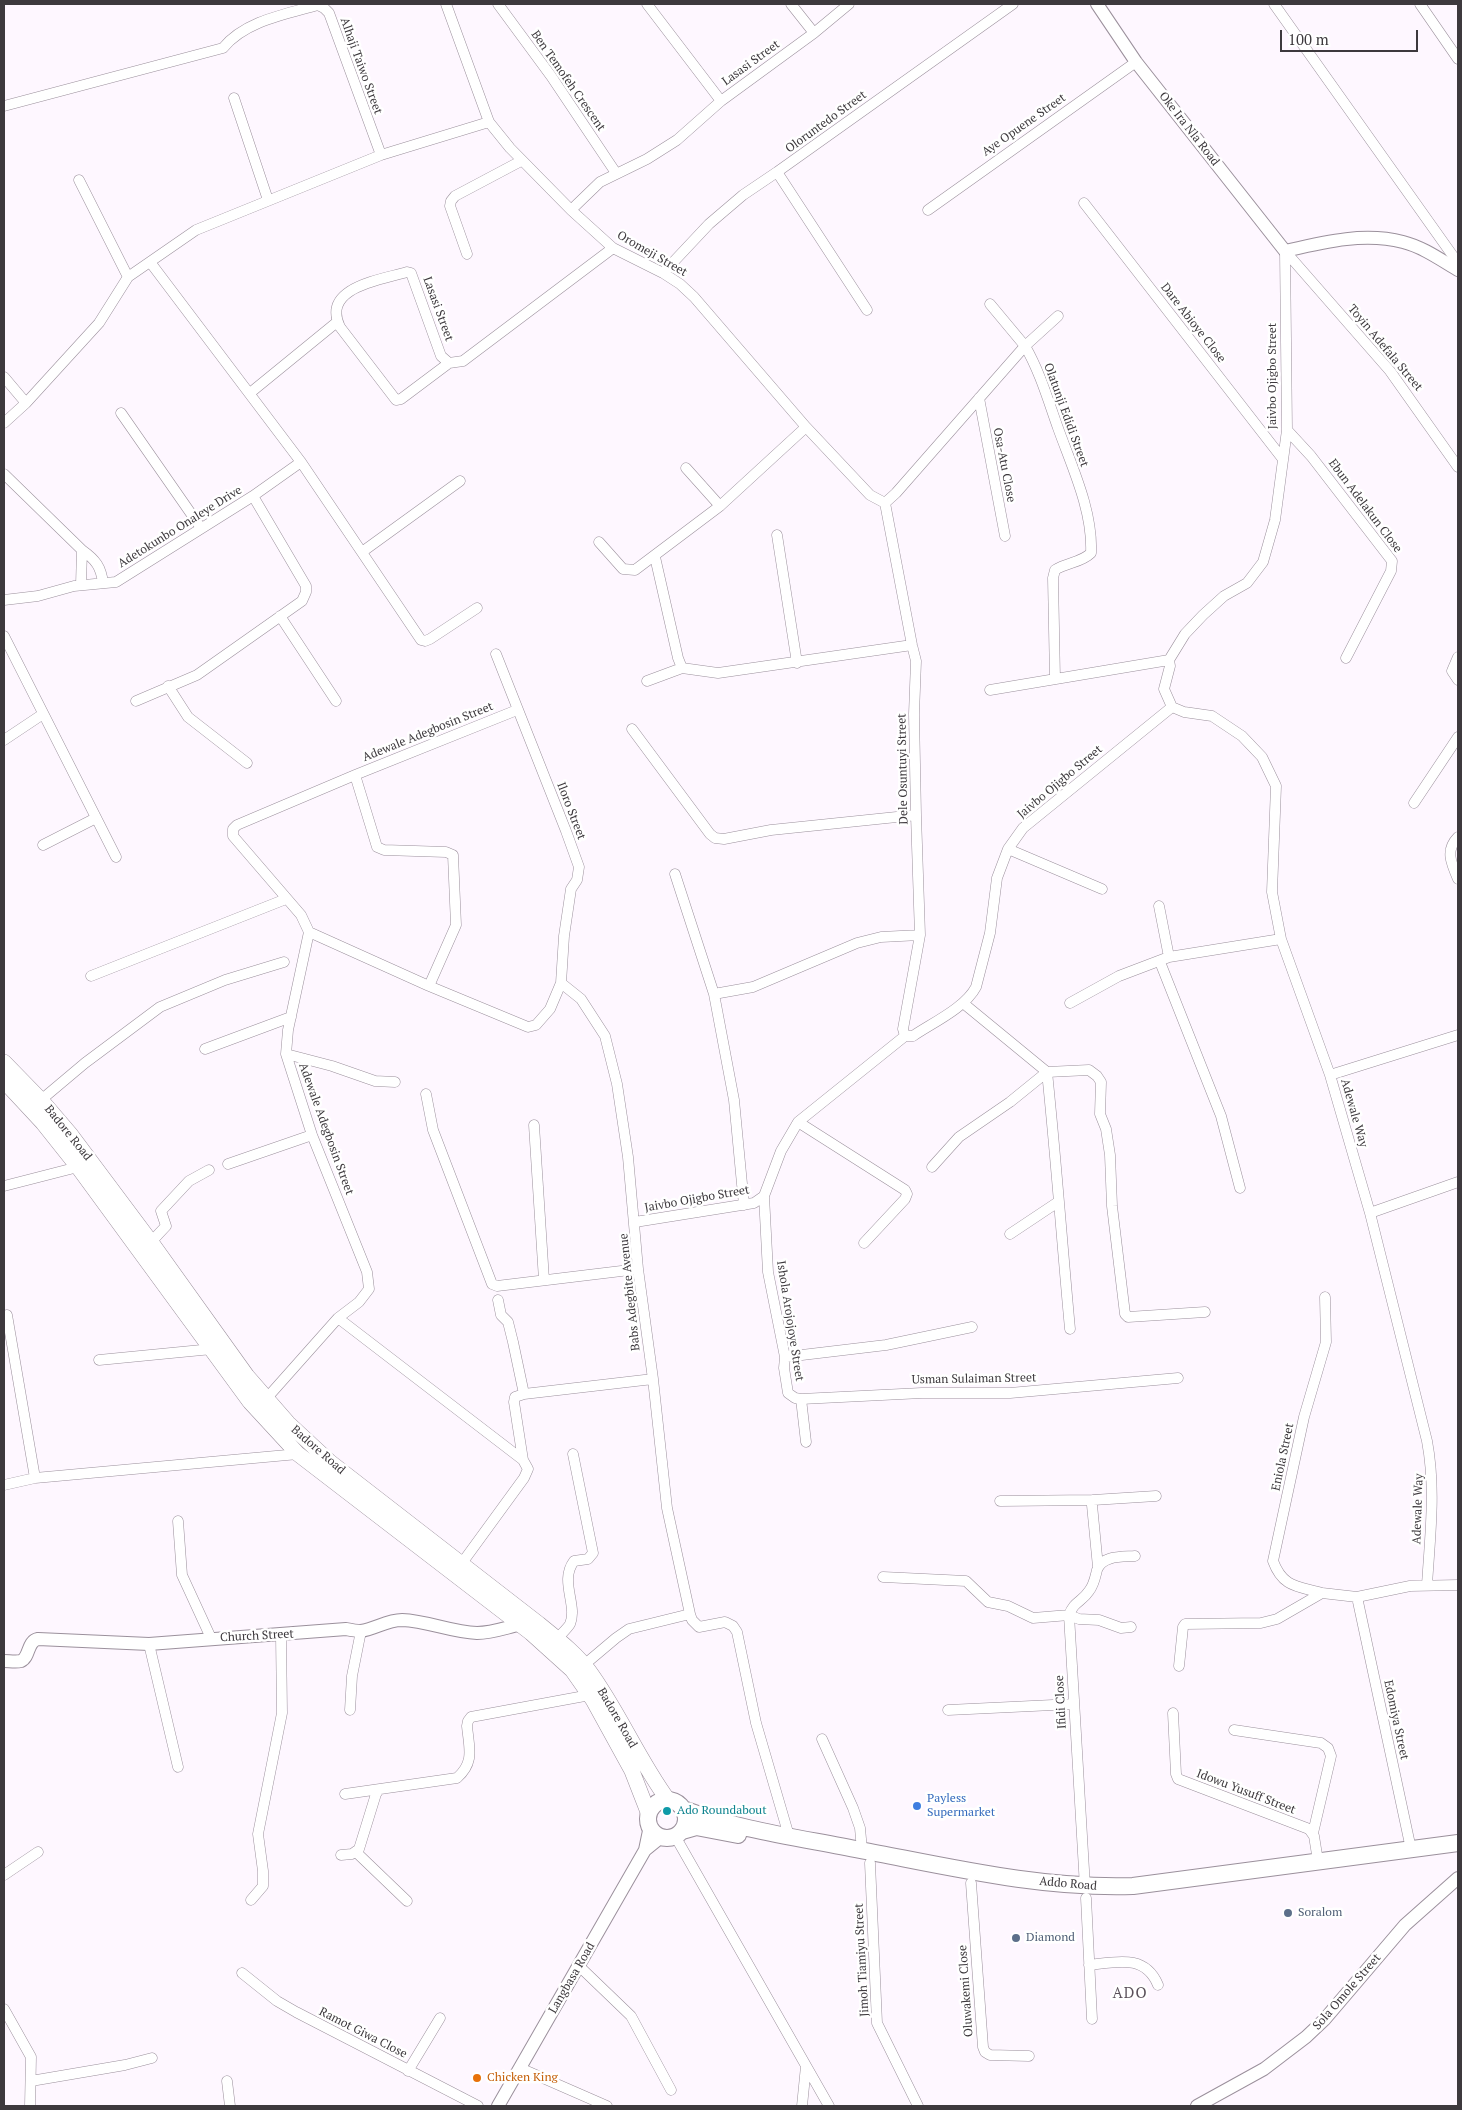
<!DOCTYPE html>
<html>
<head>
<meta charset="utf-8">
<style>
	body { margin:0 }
	#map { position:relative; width:1462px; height:2110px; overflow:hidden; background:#fef7ff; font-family:"PT Serif",serif }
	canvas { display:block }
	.frame { position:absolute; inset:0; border:5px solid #3d393d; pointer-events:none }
	.scale { position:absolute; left:1280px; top:30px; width:138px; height:22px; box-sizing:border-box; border:2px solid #3d393d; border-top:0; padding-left:6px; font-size:15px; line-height:18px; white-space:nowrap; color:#3d393d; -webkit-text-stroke:4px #fff; paint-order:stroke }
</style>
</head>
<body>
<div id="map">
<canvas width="1462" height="2110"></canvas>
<div class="frame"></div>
<div class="scale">100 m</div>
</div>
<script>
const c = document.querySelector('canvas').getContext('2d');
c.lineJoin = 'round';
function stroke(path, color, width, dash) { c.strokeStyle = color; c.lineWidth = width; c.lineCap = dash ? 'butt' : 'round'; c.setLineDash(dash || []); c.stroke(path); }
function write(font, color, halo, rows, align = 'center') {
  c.font = font + ' "PT Serif",serif'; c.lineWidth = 5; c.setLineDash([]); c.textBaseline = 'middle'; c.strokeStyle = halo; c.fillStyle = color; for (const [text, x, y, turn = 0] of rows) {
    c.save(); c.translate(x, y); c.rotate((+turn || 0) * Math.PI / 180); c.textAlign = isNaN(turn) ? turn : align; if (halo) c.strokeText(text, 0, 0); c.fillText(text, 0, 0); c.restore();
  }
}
const minor = new Path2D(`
	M 446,4 L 489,122 L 510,148 L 571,210 L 613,248 L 663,273 L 680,284 L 694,297 L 806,427 L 870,495 L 885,503
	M 498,4 L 551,76 L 616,173
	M 647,4 L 721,101
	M 791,4 L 814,33
	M 1274,4 L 1458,263
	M 1420,4 L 1458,59
	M 234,98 L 268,200
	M 4,106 L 223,48 C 245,21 286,14 318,5 L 324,8 L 329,13 L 381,155
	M 777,172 L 867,310
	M 79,180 L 128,277
	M 1084,203 L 1282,458
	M 571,210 L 600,182 L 647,159 L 677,140 L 721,101 L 814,33 L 849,4
	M 928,210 L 1136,62
	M 1285,251 L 1390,371 L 1458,467
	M 467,254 L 450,206 L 451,201 L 455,196 L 521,161
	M 150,262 L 301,462 L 421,640 L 425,641 L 430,639 L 477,608
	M 663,273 L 709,224 L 743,195 L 777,172 L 1013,4
	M 990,304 L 1025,346 L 1058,316
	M 449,363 L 441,356 L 411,273 L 407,272 C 381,280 321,287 340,327 L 396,400 L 401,399 L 449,363 L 463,361 L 613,248
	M 4,377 L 26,403
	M 250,393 L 337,322
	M 979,398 L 1005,536
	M 121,413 L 201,528
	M 4,423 L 26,403 L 99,323 L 128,277 L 196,230 L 381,155 L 489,122
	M 1287,430 L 1311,456 L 1392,561 L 1391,571 L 1346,658
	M 686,468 L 720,506
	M 4,474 L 82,550 C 96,560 101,567 103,583
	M 885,503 L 896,493 L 1025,346 C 1040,372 1048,400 1058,428 C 1072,467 1093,511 1091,553 C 1081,563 1067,562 1055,570 L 1053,578 L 1055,679
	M 885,503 L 912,645 L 916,661 L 914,714 L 916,815 L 920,935 L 903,1029 L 905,1036
	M 777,535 L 797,663
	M 599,542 L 623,569 L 635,570 L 720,506 L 806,427
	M 362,552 L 460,481
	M 655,557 L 678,658 L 682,668
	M 81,585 L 82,550
	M 4,600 L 38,596 L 74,586 L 116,582 L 253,496 L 301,462
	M 280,616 L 336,701
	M 4,636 L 116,857
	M 1458,657 L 1452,671 L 1458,680
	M 647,681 L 682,668 L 718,673 L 912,645
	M 168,686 L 188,717 L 247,763
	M 990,690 L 1169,660
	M 136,701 L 197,675 L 302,601 L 306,592 L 306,586 L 253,496
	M 1172,707 L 1184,712 L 1212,716 L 1242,736 L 1262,757 L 1276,786 L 1272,892 L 1281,939 L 1330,1075 L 1370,1213 L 1427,1441 C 1436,1489 1430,1536 1427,1585
	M 1172,707 L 1164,689 L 1170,666 L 1169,660 L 1185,634 L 1203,615 L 1224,596 L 1247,583 L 1263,562 L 1275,520 L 1287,430 L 1285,251
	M 632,729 L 710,834 L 715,838 L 724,839 L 771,830 L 916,815
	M 4,740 L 43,714
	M 355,775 L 377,847 L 384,850 L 446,852 L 453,855 L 456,925 L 429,986
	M 1414,803 L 1458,737
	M 1458,837 C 1445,850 1451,863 1458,879
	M 43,845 L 96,818
	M 1008,849 L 1102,889
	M 675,874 L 714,994 L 734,1100 L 744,1205
	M 1159,906 L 1169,957
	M 309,932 L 429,986 L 528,1027 L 536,1025 L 550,1009 L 561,983 L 564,936 L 571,889 L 577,880 L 579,867 L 566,831 L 496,654
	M 1160,962 L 1221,1116 L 1240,1188
	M 91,976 L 286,899
	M 561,983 L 581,999 L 605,1036 L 617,1084 L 628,1157 L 638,1269 L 653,1379 L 667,1508 L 690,1614
	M 714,994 L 753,987 L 857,943 L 881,937 L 920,935
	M 963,1003 L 1047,1072 C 1056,1158 1062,1243 1070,1329
	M 1070,1003 L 1119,976 L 1169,957 L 1281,939
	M 205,1049 L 291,1017
	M 286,1054 L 332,1066 L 375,1081 L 395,1082
	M 1330,1075 L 1458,1035
	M 426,1094 L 433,1130 L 492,1284 L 497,1286 L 638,1269
	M 41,1100 L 85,1063 L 160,1007 L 225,980 L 284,962
	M 798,1122 L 905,1190 L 907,1194 L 905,1199 L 864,1243
	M 534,1125 L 544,1280
	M 228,1164 L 312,1135
	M 932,1167 L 959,1137 L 1010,1102 L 1047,1072 L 1089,1070 L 1097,1076 L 1101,1082 L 1100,1114 L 1106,1129 L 1110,1155 L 1112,1206 L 1125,1314 L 1128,1317 L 1205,1312
	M 4,1186 L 78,1167
	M 764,1196 L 768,1272 L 785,1357 L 784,1368 L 788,1393 L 795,1398 L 801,1399 L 806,1442
	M 1370,1213 L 1458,1182
	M 635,1222 L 754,1203 L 764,1196 L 781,1151 L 798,1122 L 905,1036 L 913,1036 C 932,1023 965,1008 976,987 L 990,933 L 997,878 L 1008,849 L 1023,828 L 1172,707
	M 1010,1234 L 1058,1202
	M 151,1242 L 166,1226 L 161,1211 L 189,1181 L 209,1170
	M 498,1300 L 501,1315 L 508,1322 L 513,1342 L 524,1394
	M 7,1315 L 35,1478
	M 338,1318 L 523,1460
	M 785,1357 L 886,1345 L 972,1327
	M 99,1360 L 212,1349
	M 266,1399 L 338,1318 L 359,1302 L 369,1289 L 367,1272 L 312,1135 L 286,1054 L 288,1030 L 309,932 L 301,915 L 233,836 L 233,829 L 237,825 L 355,775 L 517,710
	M 801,1399 L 922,1393 L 1010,1393 L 1178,1378
	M 4,1485 L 35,1478 L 298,1454
	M 1000,1501 L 1093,1500
	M 178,1521 L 182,1575 L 211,1638
	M 462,1563 L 524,1478 L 528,1469 L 523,1460 L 514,1402 L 515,1397 L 524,1394 L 653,1379
	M 1098,1567 L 1092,1505 L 1093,1500 L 1156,1496
	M 883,1577 L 966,1581 L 988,1602 L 1008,1606 L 1033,1618 L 1069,1615 L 1079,1619 L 1099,1620 L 1121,1628 L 1131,1627
	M 1322,1593 C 1298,1586 1283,1588 1273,1561 L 1304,1417 L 1326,1342 L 1325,1297
	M 1357,1597 L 1411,1849
	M 557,1639 C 561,1634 567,1629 570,1624 C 578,1605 559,1581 574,1561 L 588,1559 L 593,1553 L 573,1454
	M 149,1644 L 178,1767
	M 584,1665 L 616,1638 L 629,1629 L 690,1614 L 692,1620 L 699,1627 L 725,1622 L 733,1626 L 737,1632 L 756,1723 L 789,1836
	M 1179,1666 L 1183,1627 L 1185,1624 L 1261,1623 L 1277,1619 L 1322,1593 L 1357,1597 L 1410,1586 L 1458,1585
	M 350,1710 L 352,1676 L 361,1631
	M 948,1710 L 1074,1704
	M 1173,1713 L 1176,1774 L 1178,1779 L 1309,1829 L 1314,1836 L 1318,1861
	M 1234,1730 L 1321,1743 L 1328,1748 L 1331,1756 L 1313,1833
	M 822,1739 L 853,1808 L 860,1828 L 862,1850
	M 345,1794 L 457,1778 C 475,1762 469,1748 467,1726 L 468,1721 L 471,1717 L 590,1695
	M 675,1836 L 829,2106
	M 357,1853 L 407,1901
	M 341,1855 L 352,1854 L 359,1849 L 376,1794 L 378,1791
	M 870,1863 L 877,2023 L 918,2106
	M 4,1875 L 38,1852
	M 971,1883 L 983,2047 L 985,2052 L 990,2055 L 1029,2056
	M 1085,1887 L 1069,1615 C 1074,1601 1082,1602 1089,1591 C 1094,1585 1095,1578 1097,1570 C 1102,1555 1123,1557 1135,1556
	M 1086,1898 L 1092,2019
	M 251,1900 L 263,1886 L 263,1871 L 258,1834 L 282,1713 L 281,1635
	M 1089,1965 C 1117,1962 1145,1954 1158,1985
	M 579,1966 L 631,2016 L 671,2090
	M 242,1973 L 277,2001 L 296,2012 L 478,2106
	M 4,2009 L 31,2057 L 30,2106
	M 520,2068 L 607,2106
	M 408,2071 L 440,2018
	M 31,2081 L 125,2065 L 152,2058
	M 227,2081 L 230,2106
	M 802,2106 L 806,2066`);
const tertiary = new Path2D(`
	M 1097,4 L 1136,62 L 1285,251 C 1324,242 1364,232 1403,242 C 1423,247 1441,260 1458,270
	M 4,1661 C 9,1661 16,1662 21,1661 C 30,1657 27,1641 38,1639 L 149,1644 L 346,1629 C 351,1630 356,1631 361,1631 C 375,1629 387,1620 402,1620 C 428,1621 451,1632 477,1633 C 491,1633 505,1628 518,1625
	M 645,1850 L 661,1837
	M 498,2106 L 645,1850 L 650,1826
	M 1197,2106 L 1264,2069 L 1306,2037 L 1324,2020 L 1405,1925 L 1458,1878`);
const secondary = new Path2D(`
	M 4,1062 L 41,1100 L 71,1135 L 151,1242 L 247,1376 L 288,1423 L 330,1462 L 539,1624 C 556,1638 576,1653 589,1671 C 619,1712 638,1759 668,1800
	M 4,1081 L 43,1123 L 78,1167 L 250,1402 L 298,1454 L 531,1633 L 572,1670 L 593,1700 L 632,1771 L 648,1812`);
const primary = new Path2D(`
	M648 1819a19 19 0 1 1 38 0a19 19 0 1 1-38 0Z
	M 683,1809 C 739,1830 801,1838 860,1850 C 950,1867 1041,1889 1133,1886 L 1458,1843
	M 682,1831 L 696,1827 L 738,1835`);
stroke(minor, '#9b909c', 11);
stroke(tertiary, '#9b909c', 14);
stroke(secondary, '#9b909c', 16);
stroke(primary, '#9b909c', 18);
stroke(minor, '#fff', 10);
stroke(tertiary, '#fff', 12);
stroke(secondary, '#fff', 15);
stroke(primary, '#fff', 16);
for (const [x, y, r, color] of [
	[917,1806,5,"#3f7fe0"],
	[667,1811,5,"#0f9aa8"],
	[1288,1913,5,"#5c6f8a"],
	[1016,1938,5,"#5c6f8a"],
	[477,2078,5,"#e8710a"]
]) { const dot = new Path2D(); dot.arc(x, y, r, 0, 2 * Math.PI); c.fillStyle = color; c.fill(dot); stroke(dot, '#fff', 2); }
write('12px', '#3d393d', '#fff', [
	["Lasasi Street",751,63,-36],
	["Alhaji Taiwo Street",361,66,70],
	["Ben Temofeh Crescent",568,81,55],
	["Oloruntedo Street",826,122,-36],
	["Aye Opuene Street",1024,125,-35],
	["Oke Ira Nla Road",1189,129,52],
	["Oromeji Street",652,254,30],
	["Lasasi Street",438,309,70],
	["Dare Abioye Close",1193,323,52],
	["Toyin Adefala Street",1385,348,50],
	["Jaivbo Ojigbo Street",1273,376,-90],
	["Olatunji Edidi Street",1066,415,70],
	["Osa-Atu Close",1004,465,79],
	["Ebun Adelakun Close",1365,506,53],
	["Adetokunbo Onaleye Drive",180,527,-32],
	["Adewale Adegbosin Street",428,732,-22],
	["Dele Osuntuyi Street",903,769,-91],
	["Jaivbo Ojigbo Street",1060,782,-40],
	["Iloro Street",571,811,69],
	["Adewale Way",1354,1113,74],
	["Adewale Adegbosin Street",326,1129,70],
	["Badore Road",68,1133,51],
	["Jaivbo Ojigbo Street",697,1199,-10],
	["Babs Adegbite Avenue",630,1292,-96],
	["Ishola Arojojoye Street",790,1321,81],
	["Usman Sulaiman Street",974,1379,-1],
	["Badore Road",318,1450,41],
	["Eniola Street",1283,1457,-78],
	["Adewale Way",1418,1509,-88],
	["Church Street",257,1636,-3],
	["Ifidi Close",1061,1702,-93],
	["Badore Road",617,1718,60],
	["Edomiya Street",1396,1720,78],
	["Idowu Yusuff Street",1246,1792,21],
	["Addo Road",1068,1884,5],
	["Jimoh Tiamiyu Street",862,1960,-93],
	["Langbasa Road",572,1978,-60],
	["Oluwakemi Close",966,1991,-94],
	["Sola Omole Street",1347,1992,-49],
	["Ramot Giwa Close",363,2033,27]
]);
write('12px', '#366cbe', '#fff', [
	["Payless",927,1799],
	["Supermarket",927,1813]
], 'left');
write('12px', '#0d838f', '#fff', [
	["Ado Roundabout",677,1811]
], 'left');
write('12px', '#4e5e75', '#fff', [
	["Soralom",1298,1913],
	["Diamond",1026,1938]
], 'left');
write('12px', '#c56008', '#fff', [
	["Chicken King",487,2078]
], 'left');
c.letterSpacing = '1px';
write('15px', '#5a505a', '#fff', [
	["ADO",1130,1994]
]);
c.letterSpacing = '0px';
</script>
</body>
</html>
